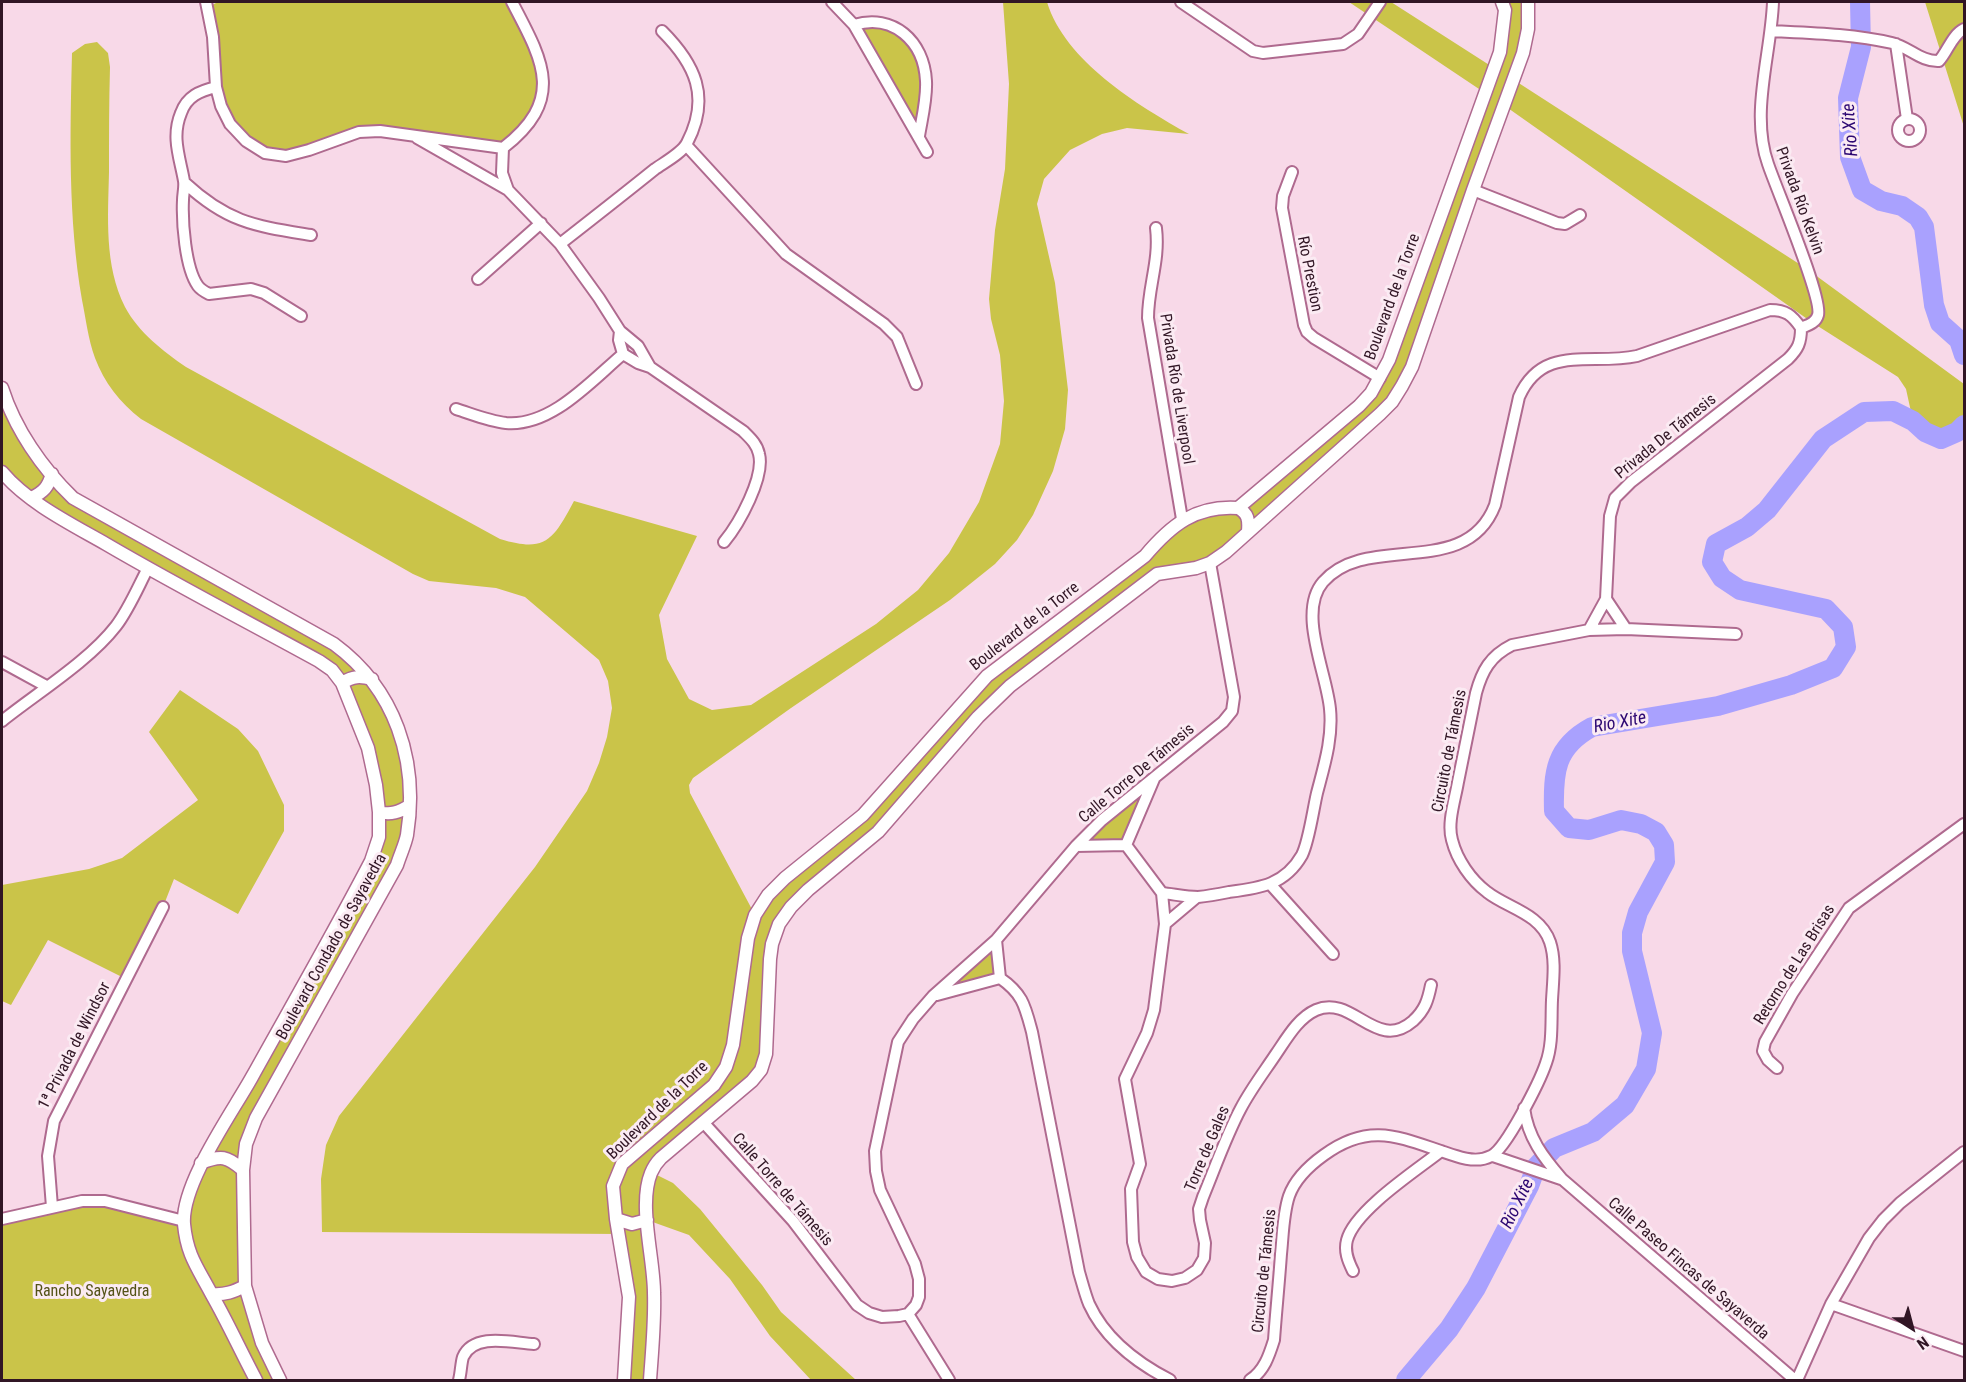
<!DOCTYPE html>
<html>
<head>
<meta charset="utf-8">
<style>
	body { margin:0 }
	#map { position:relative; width:1966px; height:1382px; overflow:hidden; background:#f8d9e8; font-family:"Roboto Condensed",sans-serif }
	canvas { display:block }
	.frame { position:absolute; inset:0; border:3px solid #311625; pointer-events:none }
	.north { position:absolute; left:1882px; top:1298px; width:60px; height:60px; -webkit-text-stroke:4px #fbebf3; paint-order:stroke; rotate:144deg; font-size:16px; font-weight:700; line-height:24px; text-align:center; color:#311625 }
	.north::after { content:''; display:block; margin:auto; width:21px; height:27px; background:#311625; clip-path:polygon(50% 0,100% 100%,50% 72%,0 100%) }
</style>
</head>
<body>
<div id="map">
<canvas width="1966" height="1382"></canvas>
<div class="frame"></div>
<div class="north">N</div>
</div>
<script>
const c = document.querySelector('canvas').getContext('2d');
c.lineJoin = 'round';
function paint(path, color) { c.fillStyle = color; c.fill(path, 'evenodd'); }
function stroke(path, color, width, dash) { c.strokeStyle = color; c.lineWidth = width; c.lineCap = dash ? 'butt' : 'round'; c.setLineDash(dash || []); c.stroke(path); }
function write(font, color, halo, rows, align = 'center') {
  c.font = font + ' "Roboto Condensed",sans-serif'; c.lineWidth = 6; c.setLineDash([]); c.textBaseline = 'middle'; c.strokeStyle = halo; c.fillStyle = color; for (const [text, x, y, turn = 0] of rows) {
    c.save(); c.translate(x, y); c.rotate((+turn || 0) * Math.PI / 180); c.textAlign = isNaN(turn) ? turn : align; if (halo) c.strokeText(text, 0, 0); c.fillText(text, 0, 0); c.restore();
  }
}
paint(new Path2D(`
	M 218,2 L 512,2 L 542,68 L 538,107 L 503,148 L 380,131 L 286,156 L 246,141 L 221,106 L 208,7 Z
	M 1003,2 L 1047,2 C 1065,61 1137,105 1189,134 L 1127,128 L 1102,134 L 1070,150 L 1044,179 L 1037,204 L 1055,283 L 1063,348 L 1068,390 L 1065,429 L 1053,471 L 1033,515 L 1017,540 L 995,564 L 950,600 L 791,708 L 693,778 L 689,785 L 690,793 L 755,915 L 768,895 L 846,831 L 972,690 L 1182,519 L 1238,508 L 1371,393 L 1485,93 L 1349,2 L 1391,2 L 1494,68 L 1502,2 L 1528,2 L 1514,80 L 1807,269 L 1964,384 L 1964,425 L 1957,432 L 1941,439 L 1925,432 L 1913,421 L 1906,389 L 1898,377 L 1813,323 L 1505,106 L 1402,386 L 1226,552 L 1157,574 L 1010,686 L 878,832 L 779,924 L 761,1070 L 651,1172 L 673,1183 L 700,1209 L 762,1285 L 781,1312 L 856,1380 L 811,1380 L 770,1336 L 730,1279 L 689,1235 L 647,1220 L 650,1380 L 623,1380 L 629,1297 L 619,1234 L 322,1232 L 321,1179 L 326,1145 L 339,1116 L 535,867 L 570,816 L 587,791 L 599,763 L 607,737 L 612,708 L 608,681 L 599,660 L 525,597 L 496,588 L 429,581 L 413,574 L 141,419 C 120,403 104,382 95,358 C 88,339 86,319 82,300 C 68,218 70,135 72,53 L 85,44 L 97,42 L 108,53 L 110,67 C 109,102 109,137 109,172 C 108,217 104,265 125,307 C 139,333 163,351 186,367 L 500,539 C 546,553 553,540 574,501 L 697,536 L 659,615 L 667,659 L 689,699 L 712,710 L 751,705 L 876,624 L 918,590 L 949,553 L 979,502 L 1000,444 L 1004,401 L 1000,355 L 991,319 L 989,299 L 995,230 L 1005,169 L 1009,84 Z
	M 1925,2 L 1964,2 L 1964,127 Z
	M 867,22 L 901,31 L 924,66 L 919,136 L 854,25 Z
	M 2,388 L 62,487 L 334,644 L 372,679 L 407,756 L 406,836 L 246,1144 L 245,1286 L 280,1380 L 2,1380 L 2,1219 L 82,1201 L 184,1221 L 187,1204 L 379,837 L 376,785 L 332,670 L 65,520 L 2,472 Z
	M 180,690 L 238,729 L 258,751 L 284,805 L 284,831 L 238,914 L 174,879 L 163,907 L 126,979 L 48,940 L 11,1005 L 2,1001 L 2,885 L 89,869 L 122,858 L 198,800 L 149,732 Z
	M 1154,778 L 1126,845 L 1076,846 Z
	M 996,940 L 1000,978 L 933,995 Z`), '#cac449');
stroke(new Path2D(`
	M 1860,2 L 1861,47 L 1848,98 L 1850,157 L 1862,190 L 1881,201 L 1902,206 L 1918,217 L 1924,227 L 1934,305 L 1940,323 L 1959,340 L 1964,355
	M 1406,1380 L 1449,1329 L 1476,1288 L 1529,1186 L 1536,1167 L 1554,1148 L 1593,1132 L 1625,1105 L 1646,1069 L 1652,1033 L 1632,951 L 1632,933 L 1638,912 L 1665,862 L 1664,845 L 1656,832 L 1641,824 L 1621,820 L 1589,830 L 1569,828 L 1554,811 C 1553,772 1555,747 1592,727 L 1718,706 L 1791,685 L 1833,668 L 1846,647 L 1843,627 L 1826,609 L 1740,590 L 1722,578 L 1712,562 L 1716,544 L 1747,527 L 1767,510 L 1823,439 L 1864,412 L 1893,411 L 1913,421 L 1925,432 L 1941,439 L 1957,432 L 1964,425`), '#a9a1fe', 20);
const minor = new Path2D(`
	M 206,2 L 213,37 L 216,87 L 221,106 L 230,124 L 246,141 L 265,153 L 286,156 L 309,150 L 359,132 L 380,131 L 503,148 C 566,99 543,61 512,2
	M 832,2 L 854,25 L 927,152
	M 1181,2 L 1253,51 L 1263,53 L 1343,44 L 1358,34 L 1380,2
	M 1773,2 C 1771,55 1750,113 1768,164 C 1776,188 1823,298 1818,315 C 1816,323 1808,325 1801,328
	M 854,25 C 893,13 924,41 926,81 C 927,99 922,118 919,136
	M 1772,31 C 1812,33 1853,34 1892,43 C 1909,47 1921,62 1939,61 C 1948,51 1952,35 1964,29
	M 1896,44 L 1907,119
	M 216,87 C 200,91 187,96 181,113 C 171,137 180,158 184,181 C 185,187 183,194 183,200 C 182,221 185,268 198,286 C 201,290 205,292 209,294 L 251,289 L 264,293 L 301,316
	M1898 130a11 11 0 1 1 22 0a11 11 0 1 1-22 0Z
	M 417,138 L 508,190
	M 686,145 L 786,254 L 884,324 L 897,337 L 916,384
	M 503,148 L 502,173 L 508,190 L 560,244 L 599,298 L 620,331 L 638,346 L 650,367
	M 1292,172 L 1283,196 L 1282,208 L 1304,325 L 1307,332 L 1314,338 L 1380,378
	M 185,183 C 228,223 256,226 311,235
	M 1473,190 L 1557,223 L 1565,224 L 1580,215
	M 1156,228 C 1160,261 1148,286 1148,318 L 1182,519
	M 560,244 C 592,219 624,194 655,169 C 665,162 682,153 687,143 C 711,97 695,64 662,31
	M 478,279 L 541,223
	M 620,331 L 619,340 L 623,354 L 638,363 L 650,367 L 743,431 C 750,438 757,444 759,454 C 765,477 739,524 724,542
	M 456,409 C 472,414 489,421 506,423 C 551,427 591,381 623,354
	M 1606,599 L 1626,629
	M 1589,630 L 1606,599 L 1610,516 L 1615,498 L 1631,482 L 1788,359 C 1798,349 1801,343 1801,328
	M 2,662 L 46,686
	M 2,721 C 37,693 89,661 116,626 C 129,609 138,587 148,568
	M 1126,845 L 1162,893 L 1165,924 L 1154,1010 L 1147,1033 L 1125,1079 L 1140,1164 L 1131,1189 L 1133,1242 L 1137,1257 L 1146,1272 L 1158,1279 L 1172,1281 L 1185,1278 L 1197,1270 L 1204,1258 L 1205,1243 L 1200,1220 L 1199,1209 L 1203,1197 C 1215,1168 1226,1136 1241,1108 C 1251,1089 1264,1072 1276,1054 C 1287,1038 1298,1018 1316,1010 C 1353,994 1376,1053 1413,1021 C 1425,1010 1428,1000 1431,985
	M 1126,845 L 1154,779
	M 1076,846 L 1126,845
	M 1271,885 L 1333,954
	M 1162,893 C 1173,894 1186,897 1198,897 C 1208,896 1219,894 1229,892 C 1260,888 1285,885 1302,855 C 1309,841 1313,810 1317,793 C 1324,766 1333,738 1330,709 C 1327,674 1297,612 1323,582 C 1367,531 1466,581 1495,505 L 1519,397 C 1543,343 1591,366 1637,356 L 1770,310 C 1786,310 1792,315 1801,328
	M 1165,924 L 1197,897
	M 996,940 L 1000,978
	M 1000,978 C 1023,994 1025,1006 1032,1032 L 1079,1272 C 1082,1282 1085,1294 1089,1304 C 1105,1339 1137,1363 1170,1380
	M 937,995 L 1000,978
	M 1777,1068 L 1768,1060 L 1763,1051 L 1765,1042 L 1792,994 L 1849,908 L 1964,824
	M 1524,1108 C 1528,1138 1543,1157 1562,1179 L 1795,1380
	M 703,1122 L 793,1221 L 857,1305 L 869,1313 L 882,1317 L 899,1316 L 908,1314 L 916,1305 L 919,1297 L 919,1279 L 915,1264 L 880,1190 L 876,1171 L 875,1151 L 898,1042 L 913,1019 L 933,996 L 996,940 L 1076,846 L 1102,820 L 1223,722 L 1232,711 L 1234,697 L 1210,563
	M 1493,1156 L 1561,1179
	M 52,1207 L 48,1156 L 54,1121 L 163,907
	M 2,1219 L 82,1201 L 105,1201 L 184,1221
	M 1353,1271 C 1348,1261 1344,1251 1347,1240 C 1355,1210 1417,1170 1441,1151
	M 1831,1304 L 1964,1351
	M 908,1314 L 949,1380
	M 459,1380 C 461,1373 461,1363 463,1357 C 474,1332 513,1343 534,1344
	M 1250,1380 C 1264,1371 1269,1356 1274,1340 C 1276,1312 1279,1283 1281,1254 C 1283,1235 1283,1214 1289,1196 C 1295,1179 1310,1165 1324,1155 C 1373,1119 1404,1140 1456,1156 C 1468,1160 1480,1162 1491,1156 C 1506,1149 1540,1081 1546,1063 C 1553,1044 1551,1021 1552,1000 C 1553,981 1556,960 1550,942 C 1540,913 1507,908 1487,892 C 1471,880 1457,860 1452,840 C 1447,823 1455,800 1458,782 C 1464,752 1470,723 1476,693 C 1482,671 1490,656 1512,645 L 1589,630 L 1626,629 L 1736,634
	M 1797,1380 L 1831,1304 L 1869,1238 L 1883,1220 L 1900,1203 L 1964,1152`);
const tertiary = new Path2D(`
	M 2,388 C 15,429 42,468 73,498 L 334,644 C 395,689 419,760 407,835 C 405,845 400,855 397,865 L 256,1118 L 246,1144 L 243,1170 L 245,1286 L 262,1343 L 280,1380
	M 2,472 C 28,503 71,524 106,544 C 176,585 248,622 319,661 L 332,670 L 342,683 L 368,748 L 376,785 L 379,812 L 379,837 L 371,861 C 333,934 292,1005 252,1077 C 232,1113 181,1184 184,1224 C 187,1256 198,1268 212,1295 C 228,1323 241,1352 256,1380
	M 31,498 C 44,492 48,487 52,474
	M 1238,508 C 1248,513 1249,520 1248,531
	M 342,683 C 353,676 360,676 372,679
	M 379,812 C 391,815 399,812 409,806
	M 201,1163 C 221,1155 227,1156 243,1170
	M 616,1219 L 632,1224 L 647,1220
	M 212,1294 C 225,1295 233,1292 245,1286
	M 624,1380 L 629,1297 L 616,1219 L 613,1186 L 622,1164 L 714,1085 L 726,1067 L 733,1045 L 748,938 L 755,915 L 768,895 L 785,878 L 863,815 L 987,676 L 1145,556 C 1171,525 1196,505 1238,508 L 1359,406 L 1371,393 L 1389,360 L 1500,52 L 1505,10 L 1502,2
	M 650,1380 C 652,1351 655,1322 654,1293 C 654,1258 638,1205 651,1173 C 653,1168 657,1162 661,1158 L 752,1081 L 761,1070 L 766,1054 L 770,959 L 772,944 L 779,924 L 791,907 L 808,890 L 878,832 L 978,717 L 1010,686 L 1157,574 L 1196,568 L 1210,563 L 1226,552 L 1380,414 L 1392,402 L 1402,386 L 1412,367 L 1473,190 L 1523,53 L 1528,29 L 1528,2`);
stroke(minor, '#af6a8f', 14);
stroke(tertiary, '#af6a8f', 15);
stroke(minor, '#fff', 10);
stroke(tertiary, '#fff', 12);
write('16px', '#311625', '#fbebf3', [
	["Privada Río Kelvin",1799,201,70],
	["Río Prestion",1309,274,79],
	["Boulevard de la Torre",1393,297,-70],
	["Privada Río de Liverpool",1176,389,81],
	["Privada De Támesis",1666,437,-39],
	["Boulevard de la Torre",1025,627,-38],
	["Circuito de Támesis",1450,751,-79],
	["Calle Torre De Támesis",1137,774,-40],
	["Boulevard Condado de Sayavedra",332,947,-61],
	["Retorno de Las Brisas",1795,965,-58],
	["1ª Privada de Windsor",75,1046,-63],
	["Boulevard de la Torre",658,1111,-44],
	["Torre de Gales",1208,1149,-67],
	["Calle Torre de Támesis",782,1190,49],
	["Calle Paseo Fincas de Sayaverda",1688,1269,41],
	["Circuito de Támesis",1265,1271,-84]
]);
write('16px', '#545217', '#fbebf3', [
	["Rancho Sayavedra",92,1292]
]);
write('italic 18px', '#2d0973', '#fbebf3', [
	["Rio Xite",1851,130,-94],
	["Rio Xite",1620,723,-11],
	["Rio Xite",1518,1204,-64]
]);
</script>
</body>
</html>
